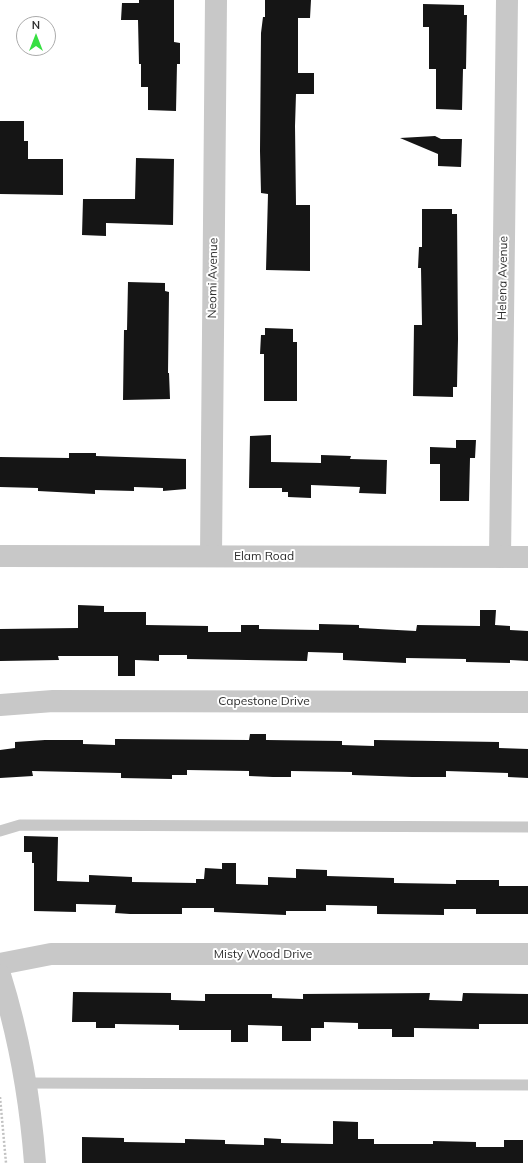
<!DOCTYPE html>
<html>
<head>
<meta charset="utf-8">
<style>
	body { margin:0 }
	#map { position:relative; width:528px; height:1163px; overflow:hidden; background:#fff; font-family:Mulish,sans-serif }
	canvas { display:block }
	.north { position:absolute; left:16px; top:16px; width:40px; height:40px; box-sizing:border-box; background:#fff; border:1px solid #ababab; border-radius:50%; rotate:0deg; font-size:11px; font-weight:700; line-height:16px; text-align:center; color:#2e2e2e }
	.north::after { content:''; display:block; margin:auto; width:14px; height:18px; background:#37df42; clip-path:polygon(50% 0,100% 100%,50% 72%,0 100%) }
</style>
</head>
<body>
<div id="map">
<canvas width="528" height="1163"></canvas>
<div class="north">N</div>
</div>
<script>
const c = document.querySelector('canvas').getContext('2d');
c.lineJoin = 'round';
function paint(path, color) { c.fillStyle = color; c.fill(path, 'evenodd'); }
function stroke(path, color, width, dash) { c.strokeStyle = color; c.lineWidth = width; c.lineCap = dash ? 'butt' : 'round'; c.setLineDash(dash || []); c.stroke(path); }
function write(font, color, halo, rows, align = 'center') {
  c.font = font + ' Mulish,sans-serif'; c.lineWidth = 4; c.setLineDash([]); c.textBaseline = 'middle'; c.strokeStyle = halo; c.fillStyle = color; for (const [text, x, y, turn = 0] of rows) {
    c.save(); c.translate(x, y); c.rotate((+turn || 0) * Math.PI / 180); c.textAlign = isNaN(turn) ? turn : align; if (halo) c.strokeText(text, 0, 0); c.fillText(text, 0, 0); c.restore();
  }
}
paint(new Path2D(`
	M 139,0 L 174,0 L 174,42 L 180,43 L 180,64 L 177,64 L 176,111 L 148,110 L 148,87 L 141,87 L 141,64 L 139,64 L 138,20 L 121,20 L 122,3 L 139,3 Z
	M 265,0 L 311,0 L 310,18 L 298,18 L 298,73 L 314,73 L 314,94 L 296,94 L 295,126 L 296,205 L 310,205 L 310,271 L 266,270 L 268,194 L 261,193 L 260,151 L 261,33 L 263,17 L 265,17 Z
	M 423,4 L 464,5 L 464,15 L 467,15 L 466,69 L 463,69 L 462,110 L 436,109 L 436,69 L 429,69 L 429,27 L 423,27 Z
	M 0,121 L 24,121 L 24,141 L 28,141 L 28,159 L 63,159 L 63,195 L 0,194 Z
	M 435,136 L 441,139 L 462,139 L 461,167 L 438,166 L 438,154 L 400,138 Z
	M 136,158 L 174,159 L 173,225 L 106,223 L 106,236 L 82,235 L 83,199 L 135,199 Z
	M 422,209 L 452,209 L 452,214 L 457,214 L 458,339 L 457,387 L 453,387 L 453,397 L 413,396 L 414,325 L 422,325 L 421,268 L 418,268 L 419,247 L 422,247 Z
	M 128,282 L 165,283 L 165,291 L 169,292 L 168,373 L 169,373 L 170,399 L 123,400 L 124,330 L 127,330 Z
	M 265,328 L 293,329 L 293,342 L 297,342 L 297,401 L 264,401 L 264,354 L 260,354 L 261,335 L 265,335 Z
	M 271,435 L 271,462 L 321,463 L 321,455 L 351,456 L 350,459 L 387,460 L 386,494 L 359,493 L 360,487 L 311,485 L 311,498 L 288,497 L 288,492 L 282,492 L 282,488 L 249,488 L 250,436 Z
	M 456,440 L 476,440 L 475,458 L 470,458 L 469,501 L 440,501 L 440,464 L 430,464 L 430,447 L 456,448 Z
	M 69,453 L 96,453 L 96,456 L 186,459 L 186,489 L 163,491 L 163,488 L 134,487 L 134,491 L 95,490 L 95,494 L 38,491 L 38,488 L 0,487 L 0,457 L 69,458 Z
	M 78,605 L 104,606 L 104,612 L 146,612 L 146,625 L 208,626 L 208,632 L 241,632 L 241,625 L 259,625 L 259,629 L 319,630 L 319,624 L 359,625 L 359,628 L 416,631 L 417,625 L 480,626 L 480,610 L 496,610 L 495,625 L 510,626 L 510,630 L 528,631 L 528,661 L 510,660 L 510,663 L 466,662 L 466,659 L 406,658 L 406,663 L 343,660 L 343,653 L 308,652 L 307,661 L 187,659 L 187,655 L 159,655 L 159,661 L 135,660 L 135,676 L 118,676 L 118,656 L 58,656 L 59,660 L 0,661 L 0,629 L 78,628 Z
	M 250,734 L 266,734 L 266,740 L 342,741 L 342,745 L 374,746 L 374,740 L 499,742 L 499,748 L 528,749 L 528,778 L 508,777 L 508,773 L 446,771 L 446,777 L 412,777 L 352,775 L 352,772 L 291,771 L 291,777 L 273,777 L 249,776 L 249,771 L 187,770 L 187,775 L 172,775 L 172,779 L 121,778 L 121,773 L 32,771 L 33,776 L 0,778 L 0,750 L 15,748 L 15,742 L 45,740 L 83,740 L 83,744 L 115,745 L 115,739 L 249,740 Z
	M 24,836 L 58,837 L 57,881 L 89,882 L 89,875 L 132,877 L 132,882 L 196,883 L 196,879 L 204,879 L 205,868 L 222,869 L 222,863 L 236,863 L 236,884 L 268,885 L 268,877 L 296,878 L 296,869 L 327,870 L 327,876 L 394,878 L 394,883 L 456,884 L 456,880 L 499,880 L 499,886 L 528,886 L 528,914 L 476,914 L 476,909 L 444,909 L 444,915 L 377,914 L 377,906 L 326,905 L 326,911 L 286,911 L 286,915 L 214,912 L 214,908 L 182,908 L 182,914 L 130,914 L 115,913 L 116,905 L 76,904 L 76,912 L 34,911 L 34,863 L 32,863 L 32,852 L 24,852 Z
	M 73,992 L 171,993 L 171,1000 L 205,1001 L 205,994 L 272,994 L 272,998 L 303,999 L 303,994 L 430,993 L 429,1000 L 462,1001 L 463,993 L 528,994 L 528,1024 L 479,1024 L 479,1029 L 414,1028 L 414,1037 L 392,1037 L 392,1029 L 358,1029 L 358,1023 L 324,1022 L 324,1028 L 311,1028 L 311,1041 L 282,1041 L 282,1026 L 248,1025 L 248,1042 L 231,1042 L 231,1030 L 179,1030 L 179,1025 L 115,1024 L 115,1028 L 96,1028 L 96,1022 L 72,1022 Z
	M 333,1121 L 358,1122 L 358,1139 L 374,1139 L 374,1144 L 433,1144 L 433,1141 L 476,1142 L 476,1147 L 504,1147 L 504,1140 L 523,1140 L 523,1163 L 82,1163 L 82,1137 L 124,1138 L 124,1142 L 185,1143 L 185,1139 L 225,1140 L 225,1144 L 264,1145 L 264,1138 L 281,1139 L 281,1143 L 333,1144 Z`), '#151515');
stroke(new Path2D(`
	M 0,1097 L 6,1163`), '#c2c2c2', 2.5, [2, 2]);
stroke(new Path2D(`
	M 0,831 L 20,825 L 528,827
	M 27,1083 L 528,1085`), '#c8c8c8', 11);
stroke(new Path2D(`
	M 211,556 L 216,0
	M 500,557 L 507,0
	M 0,705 L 53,701 L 528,702
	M 0,964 L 51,954 L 528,954`), '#c8c8c8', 22);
stroke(new Path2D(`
	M 0,556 L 528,557
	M 0,975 C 20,1039 30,1097 35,1163`), '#c8c8c8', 22);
write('12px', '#2e2e2e', '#fff', [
	["Neomi Avenue",213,278,-89],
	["Helena Avenue",503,278,-89],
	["Elam Road",264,556],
	["Capestone Drive",264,701],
	["Misty Wood Drive",263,954]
]);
</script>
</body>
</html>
